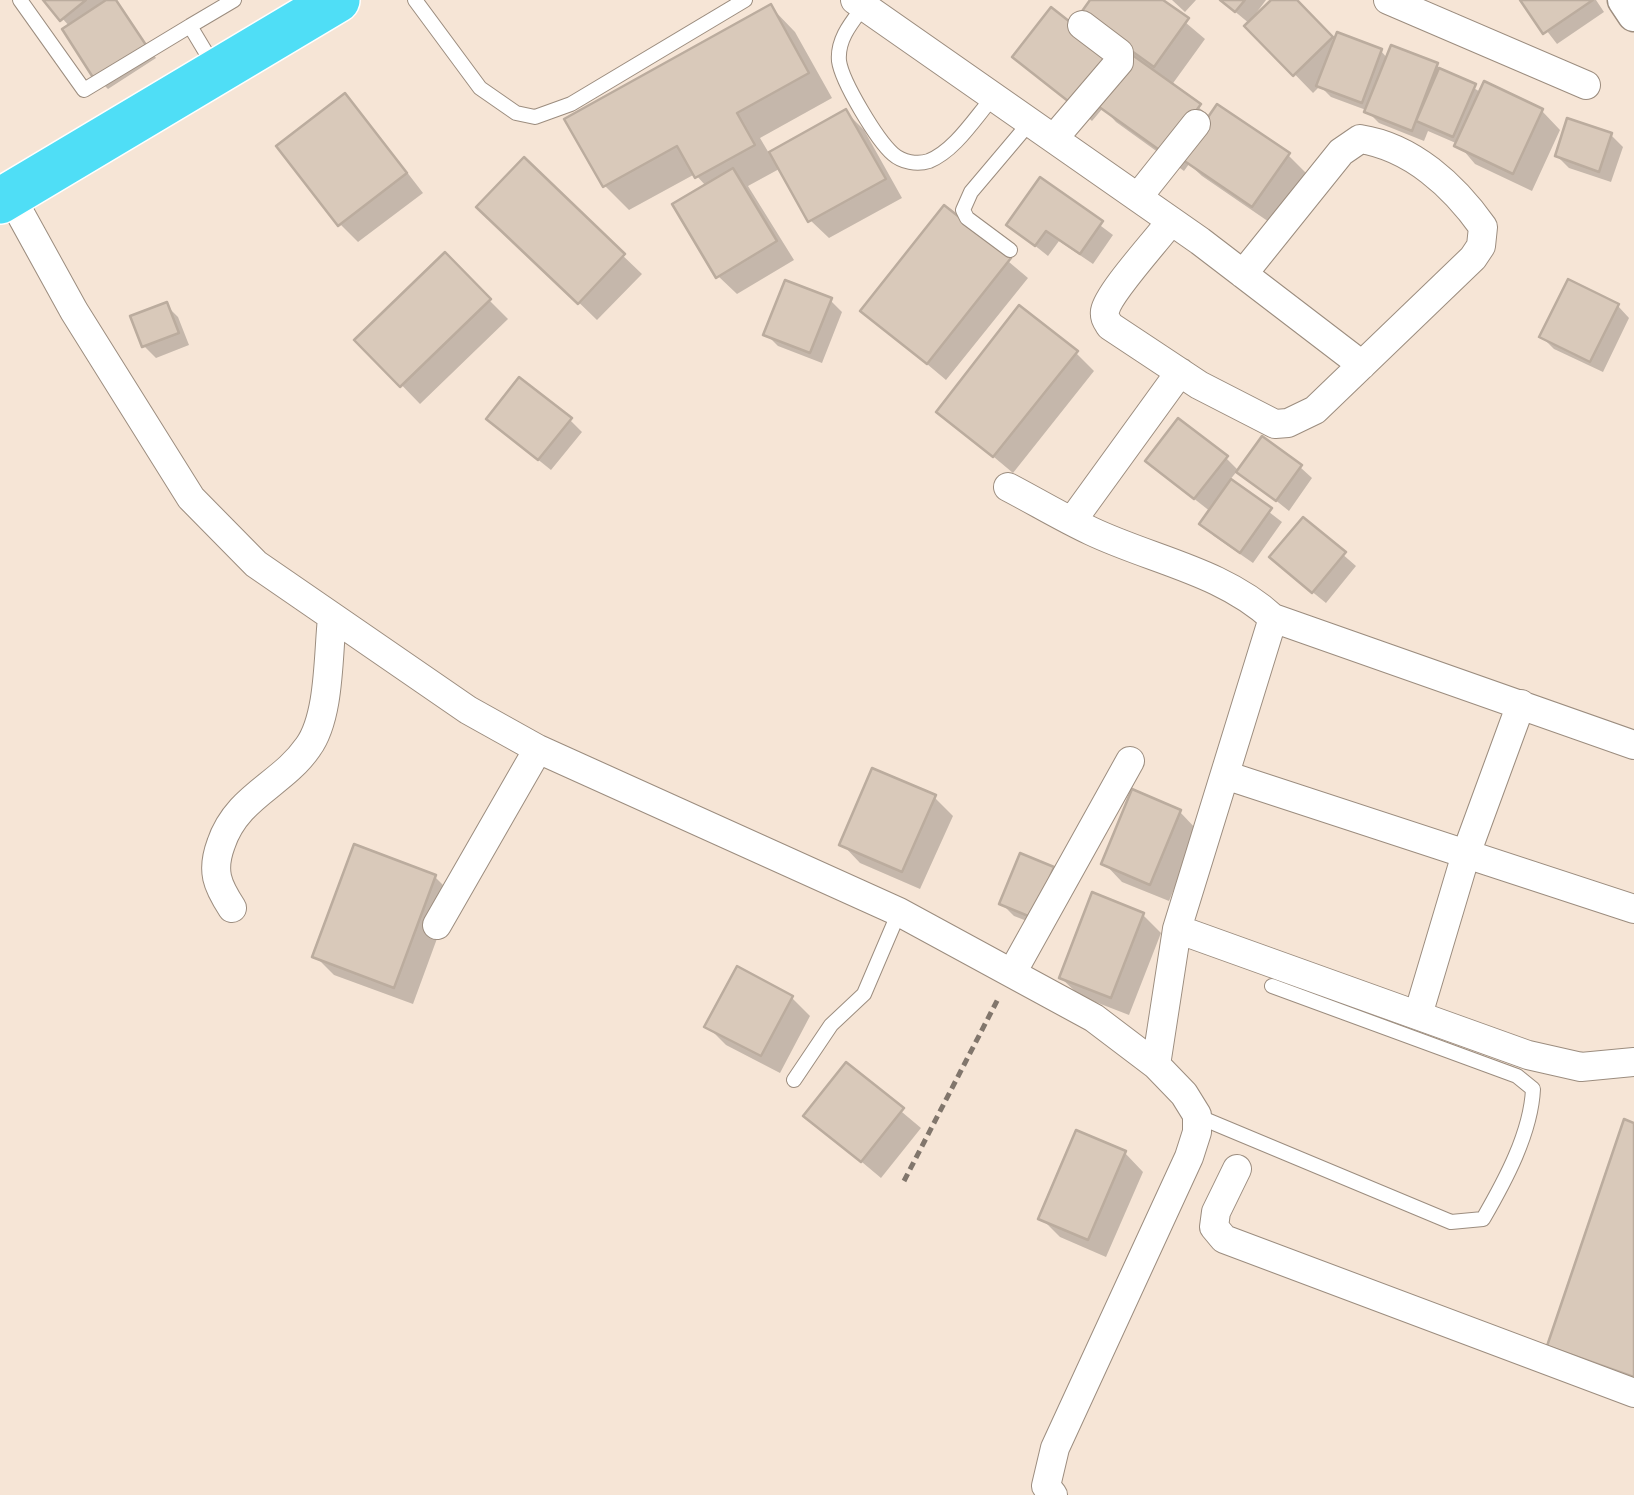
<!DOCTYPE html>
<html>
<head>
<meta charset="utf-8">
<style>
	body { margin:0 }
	canvas { display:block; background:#f6e5d6 }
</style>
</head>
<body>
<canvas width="1634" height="1495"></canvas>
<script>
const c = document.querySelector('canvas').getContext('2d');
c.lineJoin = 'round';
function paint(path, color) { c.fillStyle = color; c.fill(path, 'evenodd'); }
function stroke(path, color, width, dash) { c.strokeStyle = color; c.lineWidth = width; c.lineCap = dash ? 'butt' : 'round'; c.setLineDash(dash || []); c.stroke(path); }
paint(new Path2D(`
	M 46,0 L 114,0 L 156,58 L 108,89 L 96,77 L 70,27 Z
	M 1093,0 L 1159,0 L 1205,39 L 1171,86 L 1211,117 L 1288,155 L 1306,173 L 1272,224 L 1202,176 L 1189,164 L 1184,171 L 1116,122 L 1103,108 L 1092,121 L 1015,56 L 1123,70 L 1133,55 L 1101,32 Z
	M 1172,0 L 1196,0 L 1185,12 Z
	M 1221,0 L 1266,0 L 1254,16 L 1256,18 L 1275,0 L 1294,0 L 1336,43 L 1381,51 L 1388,59 L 1437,66 L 1482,93 L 1486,85 L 1542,111 L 1560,130 L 1532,191 L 1475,164 L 1458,144 L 1428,131 L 1424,141 L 1379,123 L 1366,110 L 1331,97 L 1320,86 L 1313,93 L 1248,26 L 1250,24 Z
	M 1523,0 L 1596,0 L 1604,12 L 1557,44 Z
	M 771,7 L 795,32 L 832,98 L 760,138 L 770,155 L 846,112 L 864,130 L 902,198 L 829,238 L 810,220 L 781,168 L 748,186 L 794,260 L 737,294 L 718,276 L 706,186 L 695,174 L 629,210 L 605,186 Z
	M 345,96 L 363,115 L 423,193 L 358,242 L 340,224 Z
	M 1611,135 L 1623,147 L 1611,182 L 1569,168 L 1557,156 Z
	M 524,161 L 642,274 L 597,320 L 480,207 Z
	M 1041,181 L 1113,235 L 1093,264 L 1059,241 L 1048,256 L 1009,225 Z
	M 945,208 L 1028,278 L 946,380 L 863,310 Z
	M 445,256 L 508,319 L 420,404 L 358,340 Z
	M 830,300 L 842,312 L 822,363 L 778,346 L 766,334 Z
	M 166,305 L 178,317 L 189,345 L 156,358 L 144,346 Z
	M 1618,306 L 1629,318 L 1603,372 L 1554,349 L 1542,337 Z
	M 1076,353 L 1094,371 L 1013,473 L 939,411 Z
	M 570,420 L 582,432 L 551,470 L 501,430 Z
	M 1226,458 L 1239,471 L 1300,467 L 1312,478 L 1289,511 L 1238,470 L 1229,481 L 1282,522 L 1253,563 L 1214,536 L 1202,524 L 1211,512 L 1160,472 Z
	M 1303,520 L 1356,566 L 1326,603 L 1284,569 Z
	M 1133,793 L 1180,812 L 1198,831 L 1169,901 L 1122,882 L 1104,863 Z
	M 934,797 L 953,816 L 920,889 L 860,863 L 842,844 Z
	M 1052,870 L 1064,882 L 1045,928 L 1014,916 L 1002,904 Z
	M 435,877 L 453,895 L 413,1004 L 334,975 L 315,956 Z
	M 1143,915 L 1161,933 L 1129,1015 L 1080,996 L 1061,978 Z
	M 792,998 L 810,1016 L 780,1073 L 726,1045 L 707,1026 Z
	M 847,1066 L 921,1128 L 881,1178 L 807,1116 Z
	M 1125,1153 L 1143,1172 L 1106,1257 L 1060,1237 L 1041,1218 Z`), '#0003');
const building = new Path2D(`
	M 43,0 L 86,0 L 60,21 Z
	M 106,0 L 116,0 L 146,45 L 94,79 L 62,29 Z
	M 1090,0 L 1163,0 L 1189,18 L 1154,67 L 1080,14 Z
	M 1220,0 L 1245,0 L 1235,12 Z
	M 1271,0 L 1297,0 L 1333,37 L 1293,76 L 1244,26 Z
	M 1520,0 L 1593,0 L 1543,34 Z
	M 771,4 L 809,73 L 737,113 L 755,145 L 695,178 L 677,146 L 603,187 L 564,119 Z
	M 1051,7 L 1112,55 L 1073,105 L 1012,57 Z
	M 1337,32 L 1382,49 L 1362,103 L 1316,86 Z
	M 1391,45 L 1438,63 L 1412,131 L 1364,112 Z
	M 1131,54 L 1201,104 L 1165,154 L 1095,104 Z
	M 1439,68 L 1476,84 L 1453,137 L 1416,121 Z
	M 1484,81 L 1543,109 L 1513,174 L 1454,146 Z
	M 345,93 L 407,173 L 338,226 L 276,146 Z
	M 1217,104 L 1290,153 L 1252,207 L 1180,158 Z
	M 846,109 L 886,179 L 808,222 L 769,152 Z
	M 1567,118 L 1612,133 L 1599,172 L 1555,156 Z
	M 524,157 L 625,254 L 578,304 L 476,207 Z
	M 733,168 L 777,241 L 716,278 L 672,204 Z
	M 1040,177 L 1103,221 L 1080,254 L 1046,231 L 1035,246 L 1006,225 Z
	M 944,205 L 1011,258 L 927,364 L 860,311 Z
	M 445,252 L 491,299 L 400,387 L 354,340 Z
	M 1568,279 L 1619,304 L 1590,362 L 1539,337 Z
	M 785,280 L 832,298 L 810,353 L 763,335 Z
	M 167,302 L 179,333 L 142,347 L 130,316 Z
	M 1019,305 L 1078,351 L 993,457 L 936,412 Z
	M 519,377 L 572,418 L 538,460 L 486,419 Z
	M 1178,418 L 1228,456 L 1194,499 L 1145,461 Z
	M 1262,436 L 1302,465 L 1276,501 L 1236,472 Z
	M 1231,479 L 1272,508 L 1240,553 L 1199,524 Z
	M 1303,517 L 1346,552 L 1312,593 L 1269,557 Z
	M 872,768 L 936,795 L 902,872 L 839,845 Z
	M 1132,789 L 1181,810 L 1150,885 L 1101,864 Z
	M 354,844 L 436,875 L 394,988 L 312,957 Z
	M 1020,853 L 1054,867 L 1033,918 L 999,904 Z
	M 1092,892 L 1144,913 L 1111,998 L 1059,978 Z
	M 737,966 L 793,996 L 761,1056 L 704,1027 Z
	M 846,1062 L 904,1108 L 861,1162 L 803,1116 Z
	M 1624,1119 L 1634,1123 L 1634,1377 L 1547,1346 Z
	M 1076,1130 L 1126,1151 L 1088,1240 L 1038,1219 Z`);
paint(building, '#d9c9ba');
stroke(building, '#bbac9e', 2.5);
const service = new Path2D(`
	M 20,0 L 84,90 L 190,26
	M 415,0 L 480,88 L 516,113 L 535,117 L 571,104 L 745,0
	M 864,6 C 852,22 837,39 839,61 C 842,82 877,140 893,154 C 902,162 917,165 929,161 C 956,150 976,116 995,95
	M 214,66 L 190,26 L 234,0
	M 1010,250 L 967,218 L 963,210 L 971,192 L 1031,121
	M 794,1080 L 831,1025 L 864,994 L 899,912
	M 1197,1116 L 1451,1222 L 1483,1219 C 1505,1181 1531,1133 1533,1089 L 1517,1076 L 1272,986`);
const minor = new Path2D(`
	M 855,0 L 1200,241 L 1362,365
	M 1388,0 L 1586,85
	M 1055,137 L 1119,62 L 1119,53 L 1082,25
	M 10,195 L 74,311 L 191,498 L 256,564 L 468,710 L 538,749 L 899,912 L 1094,1018 L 1156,1065 L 1184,1094 L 1197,1115 L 1197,1132 L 1189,1157 L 1055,1448 L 1046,1486 L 1053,1495
	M 1138,197 L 1196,124
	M 1171,221 C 1158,239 1108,293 1105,311 C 1104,318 1107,321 1110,326 L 1199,385 L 1275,424 L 1288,423 L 1315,410 L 1473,258 L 1481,246 L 1483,227 C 1454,186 1412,147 1360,139 L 1341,152 L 1243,274
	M 1008,487 C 1035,501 1063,518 1091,531 C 1152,560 1222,571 1273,618 L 1634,745
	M 1072,521 L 1180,372
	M 1225,775 L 1634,909
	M 232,908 C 217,885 211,871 221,844 C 237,796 282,785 308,747 C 330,717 328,655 332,618
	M 437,925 L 538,749
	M 1177,929 L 1528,1055 L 1581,1067 L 1634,1062
	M 1012,973 L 1130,761
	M 1418,1015 L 1466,854 L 1521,704
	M 1156,1065 L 1177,929 L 1273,618
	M 1237,1169 L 1216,1212 L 1214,1227 L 1224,1239 L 1634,1393`);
const tertiary = new Path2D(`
	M 1624,0 L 1634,15`);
const trunk = new Path2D(`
	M 0,201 L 337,0`);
stroke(service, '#9c8d7f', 16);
stroke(minor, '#9c8d7f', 30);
stroke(tertiary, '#9c8d7f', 35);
stroke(trunk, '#fff', 48);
stroke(new Path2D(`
	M 904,1181 L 999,997`), '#81766c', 5, [8, 5]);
stroke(service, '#fff', 14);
stroke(minor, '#fff', 28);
stroke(tertiary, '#fff', 32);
stroke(trunk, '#4fdef6', 45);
</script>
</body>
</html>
